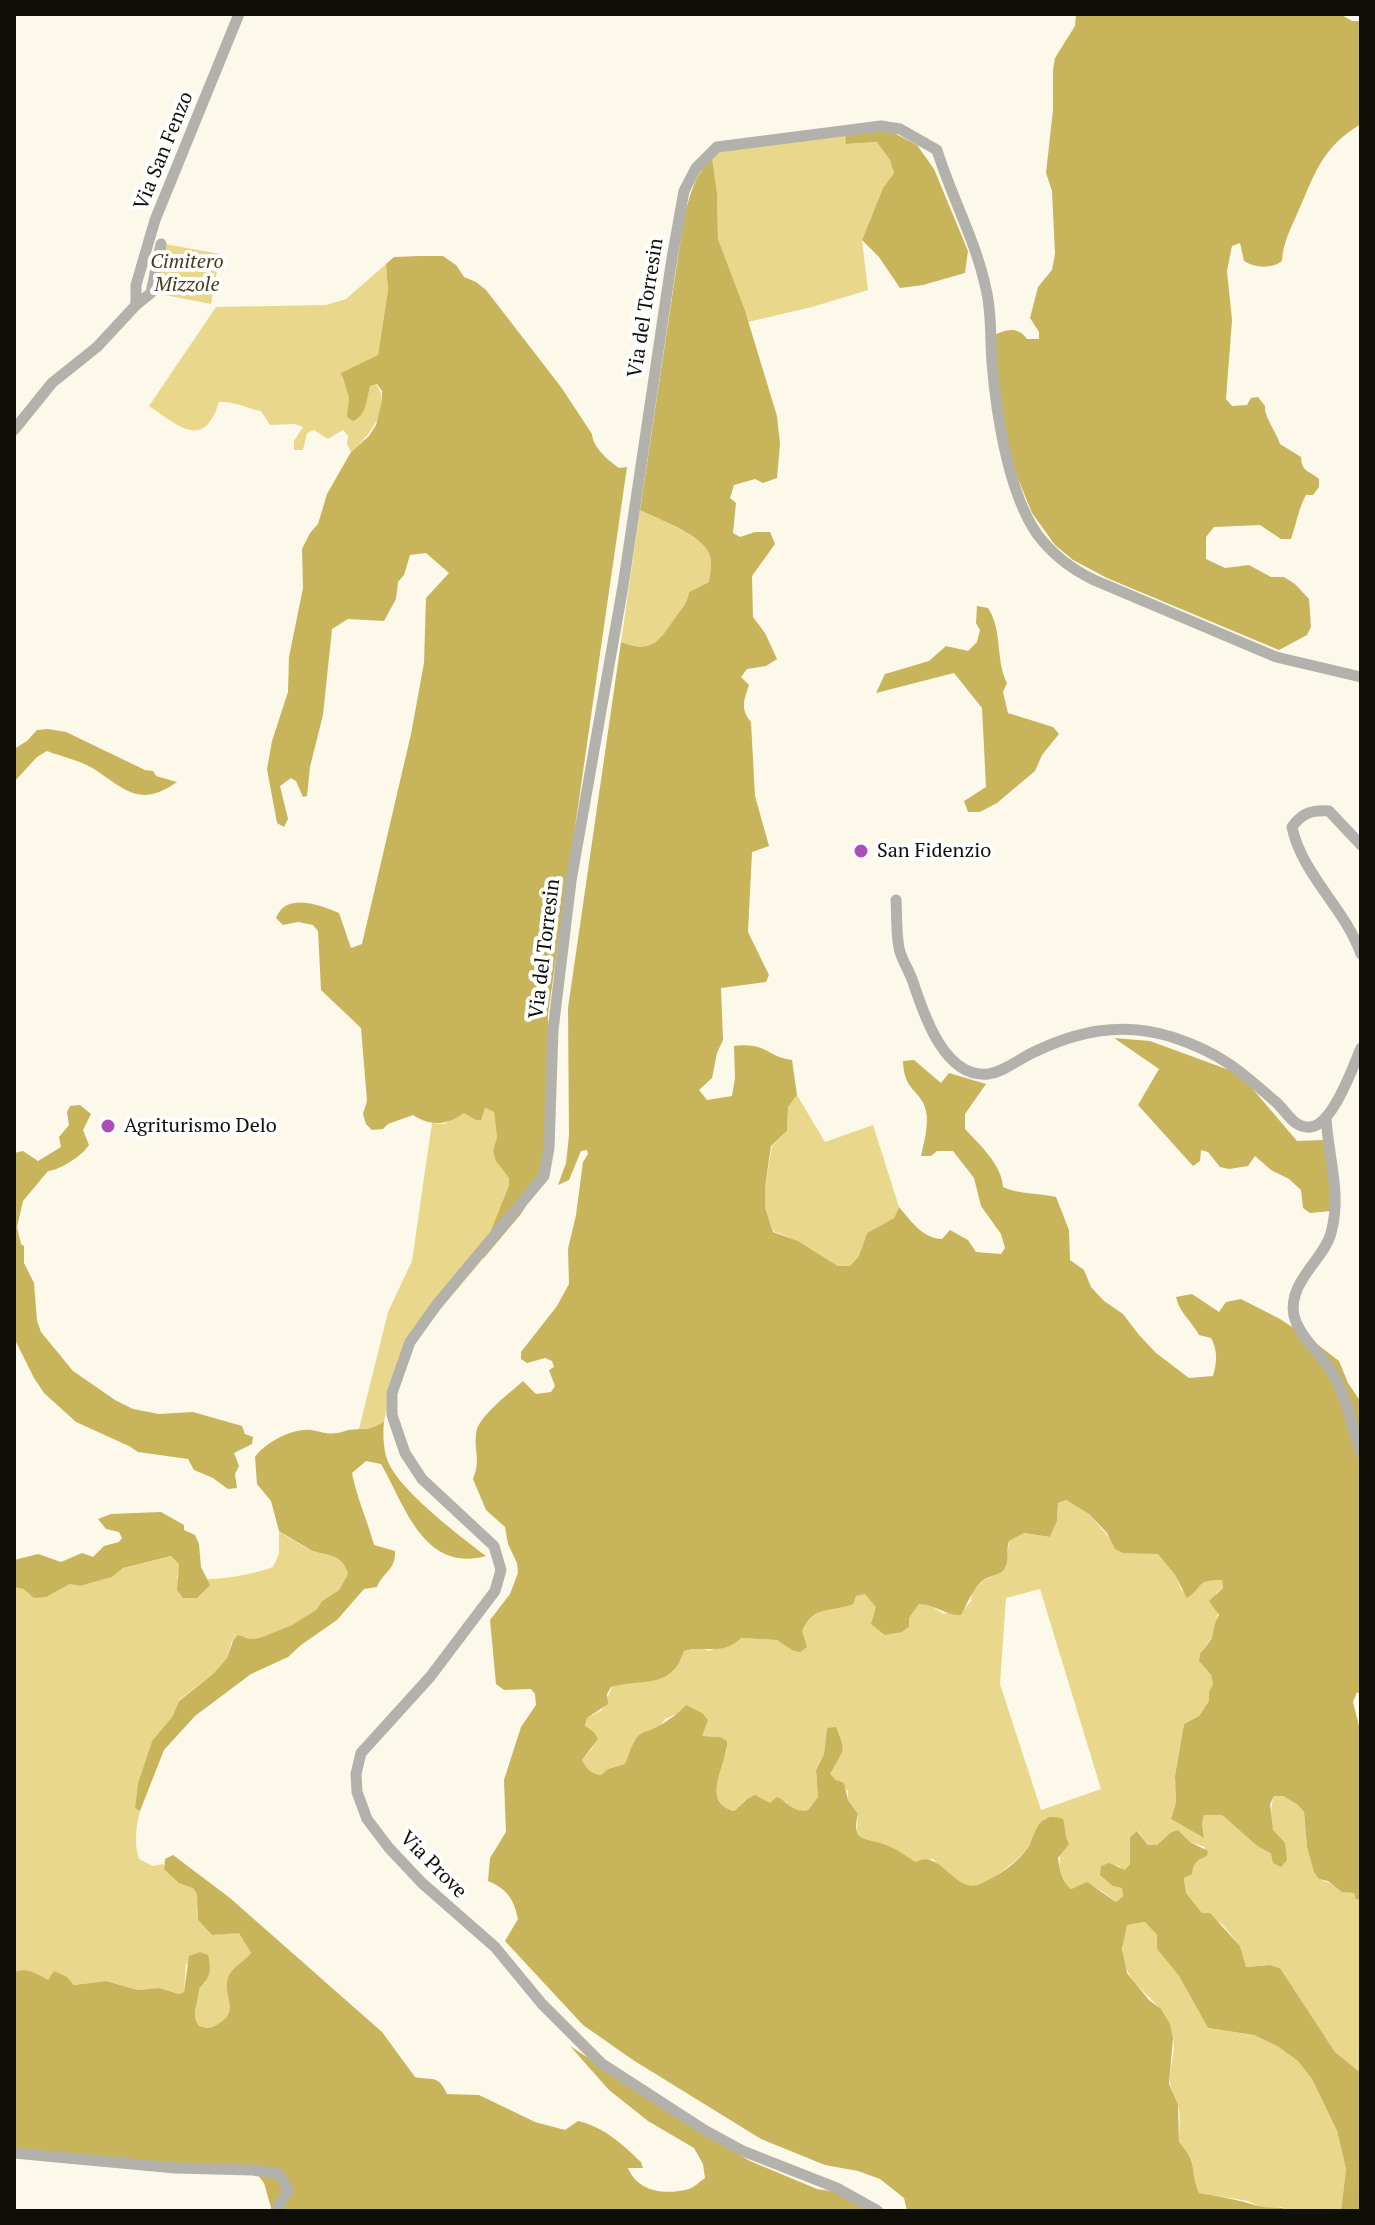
<!DOCTYPE html>
<html>
<head>
<meta charset="utf-8">
<style>
	body { margin:0 }
	#map { position:relative; width:1375px; height:2225px; overflow:hidden; background:#fdf9ea; font-family:"PT Serif",serif }
	canvas { display:block }
	.frame { position:absolute; inset:0; border:16px solid #0f0e09; pointer-events:none }
</style>
</head>
<body>
<div id="map">
<canvas width="1375" height="2225"></canvas>
<div class="frame"></div>
</div>
<script>
const c = document.querySelector('canvas').getContext('2d');
c.lineJoin = 'round';
function paint(path, color) { c.fillStyle = color; c.fill(path, 'evenodd'); }
function stroke(path, color, width, dash) { c.strokeStyle = color; c.lineWidth = width; c.lineCap = dash ? 'butt' : 'round'; c.setLineDash(dash || []); c.stroke(path); }
function write(font, color, halo, rows, align = 'center') {
  c.font = font + ' "PT Serif",serif'; c.lineWidth = 8; c.setLineDash([]); c.textBaseline = 'middle'; c.strokeStyle = halo; c.fillStyle = color; for (const [text, x, y, turn = 0] of rows) {
    c.save(); c.translate(x, y); c.rotate((+turn || 0) * Math.PI / 180); c.textAlign = isNaN(turn) ? turn : align; if (halo) c.strokeText(text, 0, 0); c.fillText(text, 0, 0); c.restore();
  }
}
paint(new Path2D(`
	M 845,133 L 847,144 L 878,142 L 890,160 L 894,173 L 883,188 L 862,240 L 868,290 L 812,307 L 748,322 L 718,239 L 717,192 L 712,158 L 719,152 Z
	M 165,244 L 220,254 L 211,304 L 154,293 Z
	M 386,264 L 388,290 L 378,355 L 342,378 L 350,397 L 348,403 L 365,407 L 370,386 L 376,384 C 394,407 368,437 351,452 L 347,444 L 348,436 L 343,430 L 328,439 L 314,430 L 307,433 L 303,450 L 294,450 L 294,441 L 303,427 L 295,424 L 270,425 L 261,411 C 246,408 235,401 219,402 C 204,451 179,426 149,406 L 216,307 L 326,305 L 346,299 Z
	M 640,510 C 659,520 703,535 710,556 C 712,564 710,574 709,582 L 689,592 C 687,603 684,606 677,615 C 660,639 654,655 621,642 Z
	M 797,1095 L 825,1142 L 873,1125 L 899,1207 L 894,1218 L 867,1233 L 859,1256 L 850,1266 L 838,1266 L 798,1241 L 773,1231 L 765,1207 L 765,1187 L 772,1146 L 787,1131 L 788,1107 Z
	M 484,1108 L 494,1112 L 497,1137 L 493,1151 L 509,1178 L 509,1185 L 485,1245 L 483,1259 L 417,1337 L 391,1390 L 384,1421 L 376,1428 L 359,1429 L 388,1312 L 412,1261 L 432,1123 L 444,1124 L 464,1112 L 476,1120 Z
	M 1066,1500 L 1089,1514 L 1112,1541 L 1158,1554 L 1175,1575 L 1182,1591 L 1194,1593 C 1199,1579 1209,1580 1222,1579 L 1223,1588 L 1216,1593 C 1220,1617 1217,1636 1200,1653 L 1199,1661 L 1211,1675 L 1213,1684 L 1209,1692 L 1209,1701 L 1199,1716 L 1184,1724 L 1175,1776 L 1176,1802 L 1171,1819 L 1204,1838 L 1202,1824 L 1204,1815 L 1222,1815 L 1256,1845 L 1272,1855 C 1272,1840 1269,1806 1274,1796 L 1283,1796 L 1298,1805 L 1304,1812 L 1307,1847 L 1319,1879 C 1333,1882 1340,1892 1354,1893 L 1356,1900 L 1361,1898 L 1361,2073 L 1335,2052 L 1280,1968 L 1270,1965 L 1245,1967 L 1240,1946 L 1222,1924 L 1202,1913 L 1186,1893 L 1184,1877 L 1205,1847 L 1190,1842 L 1178,1831 L 1170,1833 L 1157,1845 L 1148,1845 L 1138,1831 L 1130,1837 L 1130,1864 L 1125,1871 L 1117,1865 L 1113,1886 L 1122,1887 L 1123,1896 L 1116,1902 C 1103,1891 1088,1879 1071,1889 C 1051,1870 1063,1851 1065,1827 L 1045,1818 C 1036,1828 1033,1840 1026,1850 C 1017,1861 982,1890 968,1886 C 957,1882 941,1868 933,1859 L 916,1862 L 886,1844 L 869,1842 L 861,1838 L 857,1831 L 858,1814 L 848,1800 L 848,1791 L 829,1774 C 843,1751 843,1763 840,1735 L 827,1728 L 824,1754 L 816,1769 L 818,1797 L 808,1810 C 797,1812 792,1810 786,1801 L 771,1803 L 746,1799 L 734,1811 C 705,1803 719,1769 727,1750 L 720,1737 L 701,1736 L 681,1712 L 665,1719 L 660,1727 L 642,1732 L 636,1739 L 625,1764 L 608,1769 L 602,1775 C 591,1773 586,1770 582,1760 L 593,1747 L 594,1732 L 585,1727 L 587,1718 L 602,1710 L 612,1687 L 681,1660 L 684,1651 L 701,1648 L 709,1651 L 741,1638 L 777,1640 L 792,1650 C 806,1622 811,1608 845,1607 L 856,1596 L 865,1594 L 902,1632 L 909,1627 L 909,1618 L 919,1604 L 928,1604 L 944,1614 L 965,1608 L 971,1601 L 972,1592 L 984,1580 L 1000,1573 L 1006,1567 L 1009,1541 L 1024,1533 L 1050,1537 L 1057,1521 L 1058,1503 ZM 1040,1589 L 1101,1789 L 1041,1810 L 1000,1684 L 1006,1598 Z
	M 279,1531 C 282,1534 310,1550 313,1551 C 327,1556 342,1553 348,1574 L 339,1590 L 322,1601 L 316,1610 L 292,1625 L 261,1638 L 250,1639 L 245,1637 L 232,1641 L 227,1658 L 213,1674 L 179,1700 L 172,1717 L 152,1741 L 138,1783 L 135,1808 L 140,1811 C 136,1827 134,1843 139,1859 L 153,1866 L 163,1864 C 170,1881 193,1883 197,1893 C 199,1901 197,1912 198,1920 L 212,1935 L 239,1932 L 251,1953 C 245,1961 231,1968 228,1977 C 222,1996 241,2011 218,2024 C 210,2028 207,2029 199,2026 C 190,2012 199,2003 199,1989 L 206,1982 L 186,1963 L 184,1992 L 179,1994 L 159,1988 L 138,1990 L 106,1981 L 74,1985 L 67,1977 L 51,1976 L 48,1980 L 14,1972 L 14,1587 L 23,1589 L 34,1598 L 53,1593 L 70,1584 L 80,1586 L 112,1577 L 123,1568 L 171,1556 L 180,1564 L 177,1578 C 210,1581 241,1578 273,1567 L 279,1554 Z
	M 1145,1922 L 1157,1935 L 1157,1949 L 1179,1976 L 1208,2028 L 1254,2035 L 1277,2046 L 1298,2061 L 1312,2079 L 1337,2131 L 1346,2169 L 1341,2211 L 1290,2211 L 1281,2207 L 1260,2207 L 1248,2201 L 1199,2193 C 1189,2169 1199,2164 1179,2142 C 1179,2131 1181,2117 1178,2105 C 1177,2097 1170,2090 1170,2082 C 1169,2068 1176,2052 1173,2038 C 1166,1989 1106,1990 1127,1925 Z`), '#e9d88b');
paint(new Path2D(`
	M 1076,14 L 1340,14 L 1352,21 L 1361,21 L 1361,124 C 1321,148 1315,174 1297,214 C 1290,230 1283,243 1282,261 C 1272,269 1255,268 1244,261 L 1240,243 L 1232,246 L 1227,271 L 1232,320 L 1226,399 L 1232,406 L 1247,405 L 1251,398 L 1258,397 L 1265,406 C 1264,417 1276,431 1280,444 L 1301,457 C 1302,473 1309,470 1319,479 L 1319,487 L 1313,495 L 1306,495 C 1299,507 1296,525 1291,539 L 1281,539 L 1260,525 L 1214,527 L 1206,537 L 1206,559 L 1225,568 L 1249,565 L 1271,577 L 1284,577 L 1295,584 L 1309,599 L 1311,627 L 1307,635 L 1279,650 L 1107,578 L 1073,560 L 1055,545 L 1032,513 L 1014,469 L 1002,420 L 993,336 C 1005,329 1018,326 1027,339 L 1039,339 L 1039,332 L 1030,318 L 1038,287 L 1052,270 L 1055,254 L 1052,191 L 1046,173 L 1053,110 L 1053,69 L 1055,58 L 1075,26 Z
	M 890,131 L 917,145 L 934,169 L 968,251 L 965,273 L 923,285 L 900,288 L 879,257 L 862,240 L 883,188 L 894,173 L 890,160 L 877,142 L 846,144 L 845,133 Z
	M 712,158 L 717,192 L 718,239 L 745,311 L 777,416 L 780,444 L 777,478 L 763,483 L 755,479 L 734,485 L 730,498 L 736,503 L 733,533 L 740,537 L 755,532 L 770,532 L 775,544 L 752,576 L 753,617 L 765,633 L 777,659 L 766,666 L 747,669 L 741,677 L 749,685 C 744,700 740,709 751,722 L 755,796 L 769,846 L 752,852 L 748,932 L 769,975 L 766,982 L 721,988 L 723,1040 L 717,1053 L 712,1078 L 699,1090 L 707,1100 L 732,1096 L 735,1078 L 734,1046 C 768,1042 766,1057 792,1060 L 797,1095 L 788,1107 L 787,1131 L 771,1146 L 765,1187 L 765,1207 L 773,1232 L 798,1241 L 838,1266 L 850,1266 L 859,1256 L 867,1233 L 894,1218 L 899,1207 C 911,1221 922,1238 942,1239 L 950,1230 L 968,1240 L 976,1252 L 1001,1254 L 1005,1248 L 1001,1234 L 981,1206 L 974,1178 L 953,1151 L 937,1151 L 931,1156 L 921,1156 C 924,1142 929,1125 926,1111 C 921,1089 904,1093 903,1061 L 914,1060 L 941,1083 L 949,1073 L 986,1084 L 965,1114 L 965,1129 C 980,1145 1002,1165 1003,1187 C 1017,1194 1039,1193 1056,1197 L 1069,1230 L 1070,1260 L 1084,1270 L 1091,1287 L 1104,1301 L 1123,1314 L 1139,1335 L 1156,1353 L 1189,1378 L 1213,1376 C 1217,1362 1218,1351 1211,1338 L 1199,1335 C 1191,1320 1180,1314 1176,1297 L 1192,1294 L 1219,1312 L 1226,1302 L 1241,1299 L 1280,1319 L 1309,1338 L 1339,1361 L 1348,1383 L 1361,1402 L 1361,1695 L 1357,1692 L 1353,1702 L 1361,1734 L 1361,1898 L 1356,1900 L 1354,1893 L 1342,1892 L 1328,1881 L 1319,1879 L 1314,1872 L 1307,1847 L 1304,1812 L 1298,1805 L 1283,1796 L 1274,1796 L 1270,1804 L 1273,1830 L 1285,1843 L 1287,1860 L 1281,1867 L 1273,1863 L 1271,1854 L 1256,1845 L 1222,1815 L 1204,1815 L 1202,1824 L 1204,1838 L 1171,1819 L 1176,1802 L 1175,1776 L 1184,1724 L 1199,1716 L 1209,1701 L 1209,1692 L 1213,1684 L 1211,1675 L 1199,1661 L 1200,1653 C 1219,1634 1209,1634 1219,1615 L 1209,1601 L 1223,1588 L 1222,1580 C 1194,1580 1205,1586 1187,1598 L 1175,1575 L 1158,1554 L 1123,1553 L 1115,1549 L 1107,1533 L 1089,1514 L 1066,1500 L 1058,1503 L 1057,1521 L 1050,1537 L 1024,1533 L 1009,1541 C 1006,1549 1009,1558 1006,1566 C 1003,1575 992,1575 985,1579 C 974,1586 967,1604 961,1615 C 945,1616 935,1604 919,1604 L 909,1618 L 909,1627 L 902,1632 L 885,1635 L 871,1624 L 876,1607 L 865,1594 L 856,1596 L 853,1604 C 830,1613 815,1604 802,1631 L 807,1647 L 800,1652 L 792,1650 L 777,1640 L 741,1638 C 723,1656 705,1645 684,1651 C 672,1690 642,1678 611,1687 L 607,1694 L 608,1704 L 587,1718 L 585,1726 L 594,1732 L 598,1739 L 582,1760 C 587,1770 591,1773 601,1775 L 608,1769 L 625,1764 C 629,1755 632,1742 639,1735 C 644,1730 650,1731 657,1727 C 662,1725 683,1710 686,1705 L 702,1713 L 708,1720 L 702,1736 L 720,1737 L 727,1741 C 728,1763 699,1801 734,1811 L 747,1799 L 755,1795 L 770,1803 L 777,1797 C 790,1803 792,1813 808,1810 L 818,1797 L 816,1770 L 824,1754 L 827,1728 L 836,1727 C 848,1754 842,1752 830,1774 L 836,1780 L 844,1783 L 848,1800 L 858,1814 C 850,1844 869,1838 887,1845 C 897,1849 907,1857 916,1862 C 940,1848 955,1895 980,1884 C 998,1876 1018,1863 1029,1846 C 1033,1838 1036,1824 1045,1819 C 1050,1816 1057,1817 1063,1819 C 1066,1828 1064,1835 1069,1844 L 1058,1858 C 1060,1871 1061,1880 1071,1889 L 1087,1882 L 1116,1902 L 1123,1896 L 1122,1888 L 1113,1886 L 1100,1875 L 1101,1866 L 1109,1863 L 1125,1870 L 1130,1864 L 1130,1837 L 1137,1831 L 1148,1845 L 1157,1845 L 1170,1833 L 1178,1830 L 1190,1842 L 1208,1851 L 1207,1856 C 1196,1860 1193,1864 1192,1874 L 1184,1878 L 1186,1893 L 1202,1913 L 1210,1913 L 1240,1946 L 1246,1967 L 1270,1965 L 1280,1968 L 1335,2052 L 1361,2073 L 1361,2211 L 1341,2211 L 1346,2169 L 1337,2131 L 1312,2079 L 1298,2061 L 1277,2046 L 1254,2035 L 1208,2028 L 1179,1976 L 1157,1949 L 1157,1935 L 1145,1922 L 1127,1925 L 1122,1949 L 1127,1973 L 1149,2000 L 1161,2009 L 1170,2024 L 1173,2038 L 1169,2084 L 1178,2104 L 1179,2142 C 1199,2164 1189,2169 1199,2193 C 1219,2196 1239,2200 1258,2206 C 1269,2209 1279,2205 1290,2211 L 907,2211 L 904,2198 L 880,2179 L 858,2171 L 825,2165 L 761,2139 L 633,2060 L 583,2025 L 505,1941 L 518,1919 C 514,1899 507,1889 488,1881 L 490,1858 L 506,1832 L 504,1780 L 521,1727 L 536,1705 L 535,1694 L 531,1689 L 504,1690 L 496,1684 L 490,1620 L 510,1594 L 518,1573 L 517,1563 L 508,1544 L 505,1527 L 486,1510 L 473,1479 C 481,1460 474,1453 476,1434 C 477,1417 510,1393 523,1381 L 536,1394 L 551,1392 L 555,1386 L 549,1370 L 554,1367 L 552,1361 L 545,1358 L 527,1363 L 521,1359 L 521,1352 L 557,1306 L 569,1284 L 568,1249 L 576,1215 L 583,1162 L 588,1154 L 587,1150 L 581,1151 L 569,1180 L 558,1185 L 566,1163 L 569,1135 L 568,1008 L 621,642 C 654,655 660,639 677,615 C 684,606 687,603 689,592 L 709,582 C 710,573 712,564 710,556 C 703,534 659,520 640,510 L 683,224 C 688,200 694,175 712,158 Z
	M 420,256 L 443,256 L 456,265 L 464,277 L 476,282 L 486,290 L 561,387 L 592,434 C 593,448 608,460 619,468 L 627,467 L 548,1014 L 548,1142 L 539,1184 L 521,1214 L 483,1259 L 485,1245 L 509,1185 L 509,1178 L 496,1161 L 493,1151 L 497,1137 L 494,1112 L 485,1108 L 481,1120 L 476,1120 L 464,1113 C 448,1125 431,1127 413,1115 L 388,1124 L 383,1129 L 372,1130 L 366,1124 L 363,1114 L 367,1101 L 361,1028 L 321,990 L 318,931 L 313,925 L 298,922 L 283,925 L 276,918 C 286,892 320,905 339,913 L 351,948 L 362,944 L 411,734 L 424,663 L 426,598 L 449,573 L 426,553 L 410,555 L 404,575 L 398,582 L 396,599 L 384,621 L 348,619 L 332,629 L 323,715 L 310,767 L 307,796 L 303,797 L 296,781 L 291,778 L 280,786 L 288,819 L 284,827 L 277,823 L 267,769 L 272,741 L 288,692 L 289,657 L 303,588 L 302,549 L 310,533 L 318,524 L 327,494 L 351,452 L 369,436 L 376,425 L 382,401 L 382,391 L 377,384 L 370,386 C 367,399 366,416 353,421 L 347,417 L 349,397 L 341,373 L 378,355 L 388,290 L 386,264 L 394,257 Z
	M 977,606 L 988,608 C 1003,631 995,659 1007,683 L 1003,692 L 1008,713 L 1053,727 L 1059,734 L 1042,755 L 1035,771 L 997,803 L 980,812 L 968,812 L 964,801 L 986,787 L 982,708 L 954,673 L 876,693 L 885,674 L 929,661 L 946,646 L 968,651 L 977,642 L 980,630 L 976,623 Z
	M 48,729 L 66,732 L 145,770 L 153,771 L 156,776 L 177,782 C 140,808 126,790 94,769 C 80,760 62,757 47,751 L 37,757 L 14,782 L 14,749 L 27,741 L 37,730 Z
	M 1114,1038 L 1150,1041 L 1240,1074 L 1297,1141 L 1323,1140 L 1330,1163 L 1331,1211 L 1310,1213 L 1303,1208 L 1301,1190 L 1289,1179 L 1271,1170 L 1255,1156 L 1248,1166 L 1229,1169 L 1220,1167 L 1208,1152 L 1201,1150 L 1200,1161 L 1193,1166 L 1138,1105 L 1159,1069 Z
	M 80,1105 L 91,1114 L 83,1130 L 89,1145 C 82,1156 60,1170 48,1171 L 23,1201 L 17,1227 L 21,1244 L 24,1246 L 24,1263 L 34,1283 L 37,1321 L 41,1332 L 73,1371 L 115,1400 L 133,1409 L 159,1414 L 193,1412 L 242,1426 L 245,1434 L 253,1437 L 252,1444 L 234,1453 L 239,1466 L 235,1474 L 237,1488 L 228,1489 L 213,1478 L 194,1470 L 188,1459 L 138,1452 L 129,1446 L 76,1422 L 44,1393 L 34,1378 L 14,1338 L 14,1153 L 23,1151 L 38,1161 L 61,1147 L 59,1137 L 69,1125 L 67,1112 L 70,1106 Z
	M 384,1421 C 383,1433 383,1447 387,1459 C 397,1489 460,1536 486,1556 C 423,1573 405,1505 381,1464 L 366,1461 L 352,1473 C 357,1498 367,1520 374,1545 L 395,1551 C 396,1570 383,1572 377,1587 L 364,1589 L 337,1620 L 301,1645 L 288,1657 L 251,1674 L 195,1716 L 164,1750 L 140,1811 L 135,1808 L 138,1783 L 152,1741 L 172,1717 L 179,1701 L 213,1674 L 227,1658 L 233,1641 L 238,1635 L 250,1639 L 260,1638 L 292,1625 L 316,1610 L 322,1601 L 339,1590 L 348,1574 C 342,1553 327,1556 313,1551 C 311,1550 282,1533 279,1531 L 271,1501 L 257,1484 L 255,1457 C 264,1443 294,1427 311,1430 C 320,1431 326,1435 336,1433 C 340,1433 344,1431 348,1430 C 363,1428 373,1431 384,1421 Z
	M 161,1512 L 184,1525 L 184,1530 L 195,1535 L 199,1544 L 201,1567 L 210,1585 L 197,1598 L 183,1598 L 177,1590 L 179,1564 L 171,1556 L 123,1568 L 112,1577 L 80,1586 L 70,1584 L 46,1597 L 34,1598 L 23,1589 L 14,1587 L 14,1560 L 38,1554 L 61,1562 L 82,1553 L 93,1557 L 104,1546 L 119,1542 L 122,1538 L 119,1532 L 106,1529 L 98,1519 L 111,1514 Z
	M 173,1855 L 230,1898 L 382,2032 L 415,2077 C 433,2081 438,2074 447,2094 L 479,2095 L 535,2122 L 565,2130 L 578,2121 C 604,2127 622,2144 641,2162 L 643,2168 L 628,2168 C 638,2193 667,2195 689,2189 C 695,2187 700,2181 705,2178 L 703,2164 L 694,2148 L 648,2121 L 609,2090 L 570,2046 L 707,2136 L 750,2161 L 817,2189 L 850,2194 L 883,2211 L 272,2211 L 264,2183 L 257,2174 L 14,2152 L 14,1972 C 27,1967 37,1974 48,1980 L 54,1971 L 67,1977 L 74,1985 L 106,1981 L 138,1990 L 159,1988 L 179,1994 L 184,1992 L 189,1956 L 200,1952 L 208,1955 C 212,1970 210,1978 199,1989 C 199,2003 190,2013 199,2026 C 208,2029 211,2028 218,2024 C 241,2011 222,1996 228,1977 C 231,1968 245,1961 251,1953 L 239,1933 L 212,1935 L 198,1920 L 197,1894 L 193,1888 L 179,1883 L 164,1869 L 165,1859 Z`), '#c8b45b');
stroke(new Path2D(`
	M 136,305 L 136,285 L 155,220 L 239,14
	M 14,430 L 52,383 L 97,347 L 136,305 L 151,293 L 161,244
	M 1361,845 L 1329,811 C 1311,810 1302,813 1292,827 C 1302,875 1345,908 1361,954
	M 896,900 C 897,915 896,933 899,948 C 901,959 909,970 913,982 C 923,1012 944,1079 988,1074 C 1003,1072 1018,1060 1032,1053 C 1077,1031 1122,1021 1172,1037 C 1221,1053 1241,1071 1278,1104 C 1288,1114 1295,1129 1311,1127 C 1333,1124 1353,1067 1361,1048
	M 1326,1117 C 1328,1157 1342,1194 1331,1233 C 1324,1260 1287,1282 1294,1316 C 1300,1339 1324,1356 1335,1377 C 1348,1400 1352,1429 1361,1453
	M 14,2153 L 175,2168 L 253,2170 L 279,2174 L 288,2190 L 276,2211
	M 878,2211 L 837,2188 L 743,2151 L 706,2131 L 601,2063 L 542,2004 L 495,1947 L 422,1883 L 389,1848 L 367,1819 L 357,1792 L 356,1774 L 361,1753 L 430,1677 L 495,1591 L 501,1570 L 494,1546 L 422,1479 L 405,1453 L 392,1415 L 392,1393 L 410,1342 L 438,1303 L 544,1176 L 549,1148 L 553,1030 L 571,881 L 623,586 L 672,258 L 684,191 L 696,168 L 717,147 L 881,126 L 900,129 L 937,150 C 951,196 976,241 986,289 C 992,313 990,338 992,362 C 996,413 1008,492 1037,534 C 1052,554 1071,569 1094,580 L 1276,657 L 1361,677`), '#b3b1ab', 11);
for (const [x, y, r, color] of [
	[861,851,8,"#aa4eb8"],
	[108,1126,8,"#aa4eb8"]
]) { const dot = new Path2D(); dot.arc(x, y, r, 0, 2 * Math.PI); c.fillStyle = color; c.fill(dot); stroke(dot, '#fff', 3); }
write('20px', '#0f0e09', '#fff', [
	["Via San Fenzo",164,151,-68],
	["Via del Torresin",646,308,-81],
	["Via del Torresin",545,949,-83],
	["Via Prove",433,1865,45]
]);
write('italic 20px', '#453c16', '#fff', [
	["Cimitero",187,262],
	["Mizzole",187,285]
]);
write('20px', '#0f0e09', '#fff', [
	["San Fidenzio",877,851],
	["Agriturismo Delo",124,1126]
], 'left');
</script>
</body>
</html>
